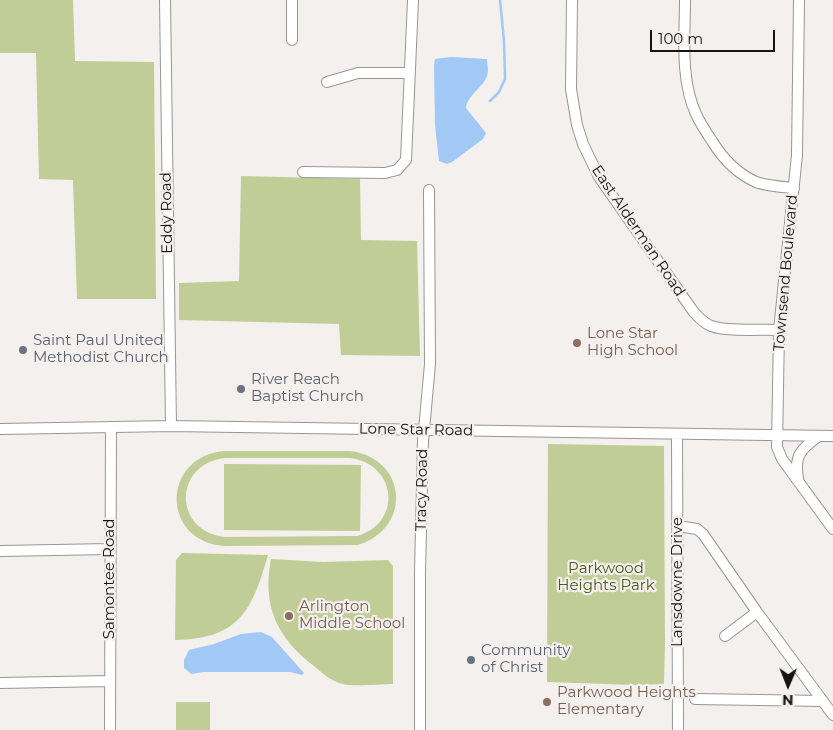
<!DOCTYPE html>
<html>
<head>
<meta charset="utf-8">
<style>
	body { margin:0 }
	#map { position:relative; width:833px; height:730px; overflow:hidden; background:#f3f0ed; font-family:Montserrat,sans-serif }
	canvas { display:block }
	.north { position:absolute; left:763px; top:660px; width:50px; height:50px; -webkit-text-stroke:4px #f3f0ed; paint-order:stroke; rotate:181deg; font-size:14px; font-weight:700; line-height:20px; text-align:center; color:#151413 }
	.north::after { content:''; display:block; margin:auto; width:18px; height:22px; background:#151413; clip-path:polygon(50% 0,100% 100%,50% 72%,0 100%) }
	.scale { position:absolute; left:650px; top:30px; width:125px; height:22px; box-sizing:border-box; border:2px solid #151413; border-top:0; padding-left:6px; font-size:15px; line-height:18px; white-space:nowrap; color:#151413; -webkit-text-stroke:4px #f3f0ed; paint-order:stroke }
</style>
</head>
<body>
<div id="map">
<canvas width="833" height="730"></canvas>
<div class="north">N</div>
<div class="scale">100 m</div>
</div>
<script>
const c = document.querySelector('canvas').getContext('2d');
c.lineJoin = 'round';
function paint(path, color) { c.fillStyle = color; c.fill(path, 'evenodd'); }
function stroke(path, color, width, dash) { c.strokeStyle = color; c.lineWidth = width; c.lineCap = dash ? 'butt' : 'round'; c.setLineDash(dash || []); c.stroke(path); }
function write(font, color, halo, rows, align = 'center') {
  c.font = font + ' Montserrat,sans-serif'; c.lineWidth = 4.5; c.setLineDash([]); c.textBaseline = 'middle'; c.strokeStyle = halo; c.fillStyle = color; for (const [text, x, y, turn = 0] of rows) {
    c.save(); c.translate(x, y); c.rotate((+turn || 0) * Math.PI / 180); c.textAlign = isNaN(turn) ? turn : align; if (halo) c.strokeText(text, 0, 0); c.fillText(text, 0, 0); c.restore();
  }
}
paint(new Path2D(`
	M 0,0 L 73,0 L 75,61 L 154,62 L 156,299 L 77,299 L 73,180 L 39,179 L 36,53 L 0,53 Z
	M 241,176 L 360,179 L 361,240 L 417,241 L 420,356 L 341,355 L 339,324 L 179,320 L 179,283 L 239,281 Z
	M 548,444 L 664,446 L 665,645 L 664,684 L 635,685 L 547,682 Z
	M 224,451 L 350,451 C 407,458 413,528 358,545 L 224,546 C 161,541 161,457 224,451 ZM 225,458 L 350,458 C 397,464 403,523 357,536 L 225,537 C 173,531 173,464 225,458 Z
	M 224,464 L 361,465 L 360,531 L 224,530 Z
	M 182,553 L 268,555 C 252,611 239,639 175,640 L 176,560 Z
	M 271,559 L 323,562 L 388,560 L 393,566 L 393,684 C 379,684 355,687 343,684 C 332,682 322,673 314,666 C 277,638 262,606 271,559 Z
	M 176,702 L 210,702 L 210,730 L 176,730 Z`), '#c0cd96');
paint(new Path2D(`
	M 451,57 L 487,59 C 487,63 488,67 488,71 C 487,86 468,93 466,108 L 486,133 L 483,139 L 452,162 L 447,164 L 439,161 L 435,125 L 434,65 L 435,59 Z
	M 261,632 L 272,637 L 304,673 L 302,675 L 290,672 L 203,672 L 191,674 L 184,668 L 184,660 L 189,650 L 214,644 L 241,634 Z`), '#a2c8f6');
stroke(new Path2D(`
	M 490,101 L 499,92 L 505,79 L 504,41 L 500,0`), '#a2c8f6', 2.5);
const minor = new Path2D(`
	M 165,0 L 171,426
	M 292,0 L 292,40
	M 572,0 L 571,89 L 577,125 L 583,144 L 599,177 L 693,311 C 698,317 704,323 711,326 C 728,332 761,329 779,330
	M 685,0 C 685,37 680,79 696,114 C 700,123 706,132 712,141 C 723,159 736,173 756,182 C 767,186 782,187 794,188
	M 799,0 L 797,155 L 779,330 L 777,447 L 782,459 L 833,529
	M 327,82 L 358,73 L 410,73
	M 303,172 L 385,173 L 397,170 L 406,160 L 413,0
	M 0,429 L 171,426 L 833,436
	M 677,434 L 678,730
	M 798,478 C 794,455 801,449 819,436
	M 678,526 L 697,529 L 703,534 L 757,612 L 833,715
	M 0,551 L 110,549
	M 725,636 L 757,612
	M 0,683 L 110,681
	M 695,699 L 823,701
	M 110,730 L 111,427
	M 420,730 L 420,572 L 423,441 L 430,364 L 429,190`);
stroke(minor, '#989693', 12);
stroke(minor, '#fff', 10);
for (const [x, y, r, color] of [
	[577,343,5,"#8d6e63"],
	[23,350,5,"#6b7280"],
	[241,389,5,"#6b7280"],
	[289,616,5,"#8d6e63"],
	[471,660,5,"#6b7280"],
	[547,702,5,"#8d6e63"]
]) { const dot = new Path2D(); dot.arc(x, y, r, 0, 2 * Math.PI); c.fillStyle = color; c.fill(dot); stroke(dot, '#f3f0ed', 2); }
write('15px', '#151413', '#f3f0ed', [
	["Eddy Road",167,213,-91],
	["East Alderman Road",638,231,56],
	["Townsend Boulevard",786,273,-85],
	["Lone Star Road",416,430,1],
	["Tracy Road",422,490,-89],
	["Samontee Road",110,579,-90],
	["Lansdowne Drive",678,582,-90]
]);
write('15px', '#785e54', '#f3f0ed', [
	["Lone Star",587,334],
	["High School",587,351],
	["Arlington",299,607],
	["Middle School",299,624],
	["Parkwood Heights",557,693],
	["Elementary",557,710]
], 'left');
write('15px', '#5b616d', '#f3f0ed', [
	["Saint Paul United",33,341],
	["Methodist Church",33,358],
	["River Reach",251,380],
	["Baptist Church",251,397],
	["Community",481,651],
	["of Christ",481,668]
], 'left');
write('15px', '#4e591c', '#f3f0ed', [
	["Parkwood",606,569],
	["Heights Park",606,586]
]);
</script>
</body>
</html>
